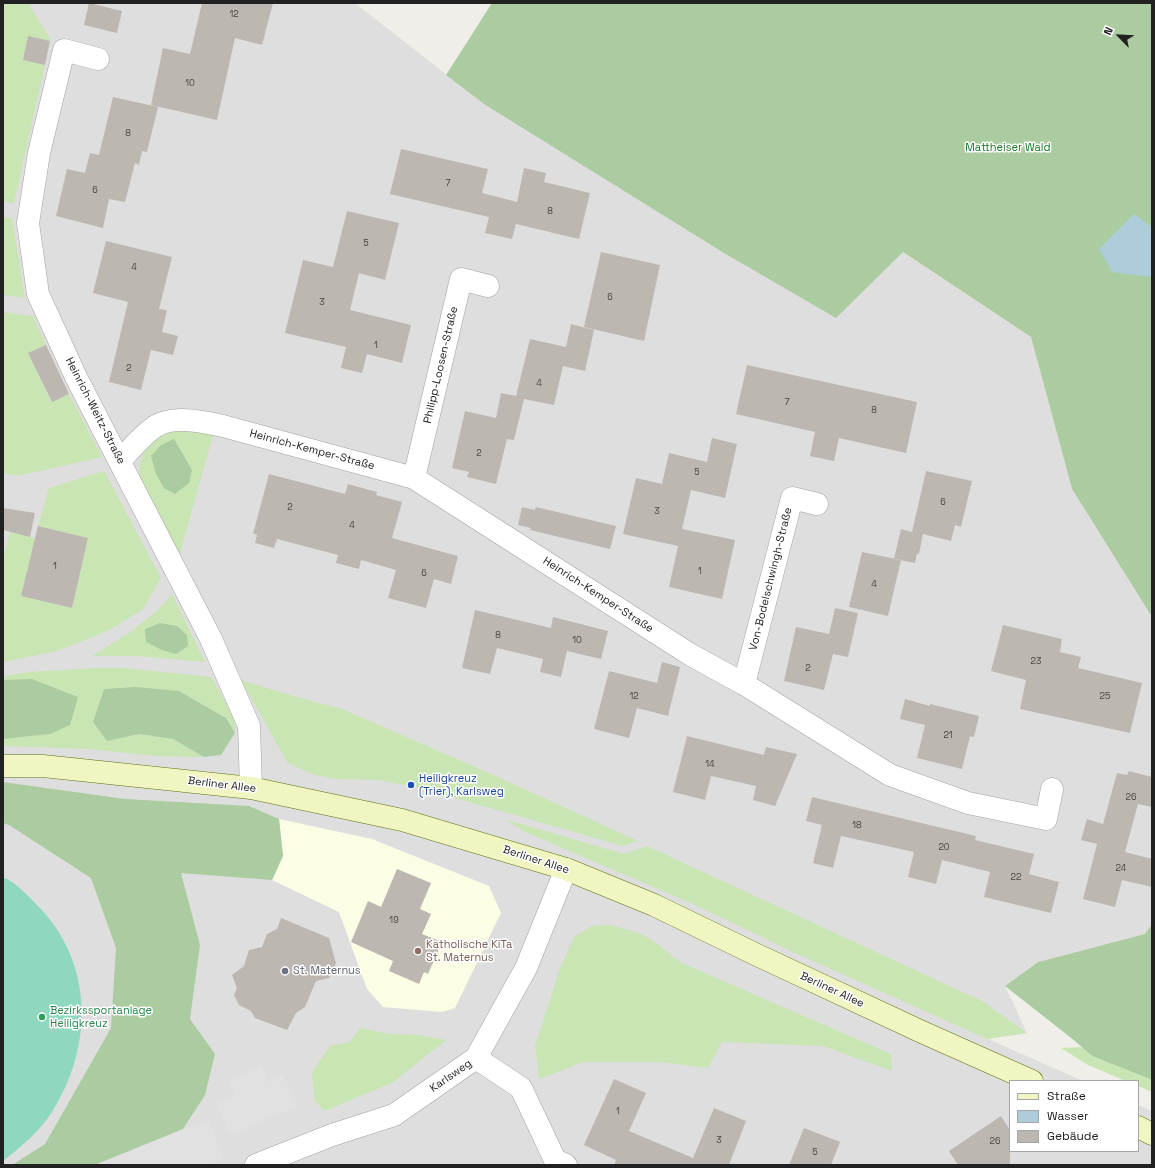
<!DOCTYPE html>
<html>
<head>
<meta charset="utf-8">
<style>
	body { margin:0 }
	#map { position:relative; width:1155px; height:1168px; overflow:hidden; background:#f0eee8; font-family:"Space Grotesk",sans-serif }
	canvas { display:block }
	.frame { position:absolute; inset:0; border:4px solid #212121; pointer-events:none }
	.legend { position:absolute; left:1009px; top:1080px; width:130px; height:72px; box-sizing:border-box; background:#fff; border:1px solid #a6a6a6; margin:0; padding:5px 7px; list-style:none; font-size:12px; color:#212121 }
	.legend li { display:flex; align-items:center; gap:8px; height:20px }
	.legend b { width:20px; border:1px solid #a6a6a6 }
	.north { position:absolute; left:1099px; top:16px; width:40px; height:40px; -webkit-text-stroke:3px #fff; paint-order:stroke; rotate:294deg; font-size:11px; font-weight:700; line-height:16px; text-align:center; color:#212121 }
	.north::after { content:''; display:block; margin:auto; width:14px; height:18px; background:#212121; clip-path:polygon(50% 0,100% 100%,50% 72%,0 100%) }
</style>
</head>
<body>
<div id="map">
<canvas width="1155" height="1168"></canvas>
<div class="frame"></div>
<ul class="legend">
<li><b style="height:5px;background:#f0f5c2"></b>Straße</li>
<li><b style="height:11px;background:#adcdda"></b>Wasser</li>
<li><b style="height:11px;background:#bdb7b1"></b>Gebäude</li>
</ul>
<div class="north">N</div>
</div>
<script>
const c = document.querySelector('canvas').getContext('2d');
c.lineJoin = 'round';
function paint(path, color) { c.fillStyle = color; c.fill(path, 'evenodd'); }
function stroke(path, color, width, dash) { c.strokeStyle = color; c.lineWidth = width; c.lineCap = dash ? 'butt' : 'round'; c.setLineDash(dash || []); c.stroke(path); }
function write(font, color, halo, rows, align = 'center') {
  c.font = font + ' "Space Grotesk",sans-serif'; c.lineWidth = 3; c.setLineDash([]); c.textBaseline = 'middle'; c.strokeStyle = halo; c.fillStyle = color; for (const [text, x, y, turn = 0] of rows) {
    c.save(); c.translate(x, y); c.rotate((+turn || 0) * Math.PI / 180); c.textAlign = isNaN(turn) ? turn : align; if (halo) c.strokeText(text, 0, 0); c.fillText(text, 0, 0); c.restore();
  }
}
paint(new Path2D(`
	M 3,3 L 355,3 L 484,104 L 903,252 L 1031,337 L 1072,489 L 1152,617 L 1152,924 L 1145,934 L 1038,962 L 1005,986 L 1027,1033 L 988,1039 L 1083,1081 L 1010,1081 L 1010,1151 L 1138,1151 L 1138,1105 L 1152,1111 L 1152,1165 L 3,1165 Z`), '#dfdede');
paint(new Path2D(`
	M 279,819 L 372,839 L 489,886 L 501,913 L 455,1008 L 442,1012 L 383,1007 L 367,989 L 339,912 L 272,880 L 283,856 Z`), '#fcfde5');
paint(new Path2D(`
	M 3,3 L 28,3 L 49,37 L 50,41 L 28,37 L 23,60 L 45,65 L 14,203 L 3,202 Z
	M 3,217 L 12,218 L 25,298 L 3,295 Z
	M 3,312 L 33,316 L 46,345 L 28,353 L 51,402 L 69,394 L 102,457 L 18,476 L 3,473 Z
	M 184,427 L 213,435 L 179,557 L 139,483 L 140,460 L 151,441 L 173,429 Z
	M 104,471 L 161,578 L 143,609 L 110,630 L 57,651 L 3,662 L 3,559 L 10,532 L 35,538 L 21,596 L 72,608 L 88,538 L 38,526 L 49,488 Z
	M 172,594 L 205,662 L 137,656 L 92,656 L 132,631 L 159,609 Z
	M 93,668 L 125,668 L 211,677 L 235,719 L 235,733 L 226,718 L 179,691 L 107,741 L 139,734 L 173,739 L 204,757 L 153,756 L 90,749 L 3,746 L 3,676 L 30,672 Z
	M 241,680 L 293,696 L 342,709 L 489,773 L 638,841 L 623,846 L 420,788 L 378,780 L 335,779 L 311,774 L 298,768 L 287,762 Z
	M 504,819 L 624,854 L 647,846 L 982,1001 L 1027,1033 L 987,1039 L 793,952 L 693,904 L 525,832 Z
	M 609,925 C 620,927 642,933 652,940 C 662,947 671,956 682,963 L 891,1054 L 892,1071 L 823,1046 L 722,1042 L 708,1068 L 659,1062 L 584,1062 L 539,1079 L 535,1046 L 559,971 L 574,937 L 592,926 Z
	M 360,1028 L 389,1034 L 420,1035 L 446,1040 L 392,1083 L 324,1111 L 314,1099 L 312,1072 L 330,1046 L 350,1042 Z
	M 1082,1047 L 1092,1056 L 1152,1080 L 1152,1092 L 1138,1086 L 1138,1081 L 1126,1081 L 1088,1065 L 1061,1048 Z`), '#c9e5b3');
paint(new Path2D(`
	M 492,3 L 1152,3 L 1152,617 L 1072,489 L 1031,337 L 903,252 L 836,318 L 724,253 L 484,104 L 446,75 Z
	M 174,439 L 192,470 L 189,483 L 175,494 L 164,488 L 156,474 L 151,456 L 161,445 Z
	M 160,623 L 177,626 L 187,635 L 188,646 L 176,654 L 162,650 L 146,642 L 145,629 Z
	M 32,679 L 78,697 L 70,725 L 50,734 L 3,739 L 3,680 Z
	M 136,687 L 179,691 L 226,718 L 235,733 L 221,755 L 204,757 L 173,739 L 139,734 L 107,741 L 93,722 L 104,689 Z
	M 3,782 L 125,799 L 249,806 L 279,819 L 283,856 L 272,880 L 181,873 L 200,945 L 190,1019 L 215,1054 L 205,1095 L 183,1129 L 95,1165 L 12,1165 L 45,1144 L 111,1028 L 116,948 L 91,878 L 9,825 L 3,823 Z
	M 1152,924 L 1152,1080 L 1092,1056 L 1075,1041 L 1005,986 L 1038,962 L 1145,934 Z`), '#abcca0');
paint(new Path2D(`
	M 3,877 C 18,884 28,896 40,908 C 94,965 93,1047 52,1112 C 39,1132 21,1147 3,1161 Z`), '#8dd8bf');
paint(new Path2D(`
	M 261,1065 L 269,1082 L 284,1076 L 298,1106 L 230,1135 L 217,1104 L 235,1097 L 228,1080 Z
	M 209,1119 L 223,1158 L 203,1165 L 95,1165 Z`), '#e1e1e1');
paint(new Path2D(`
	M 1134,214 L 1152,227 L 1152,277 L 1112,272 L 1099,249 Z`), '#adcdda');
paint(new Path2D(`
	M 89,3 L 122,11 L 117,33 L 84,25 Z
	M 202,3 L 273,3 L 262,45 L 235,38 L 217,120 L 151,105 L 163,48 L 190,54 Z
	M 28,36 L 50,41 L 45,65 L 23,60 Z
	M 113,97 L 158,107 L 147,152 L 142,151 L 139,165 L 135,163 L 125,202 L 109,199 L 103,228 L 56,216 L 67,169 L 85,173 L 90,153 L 99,155 Z
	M 401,149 L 488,169 L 482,193 L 517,202 L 524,168 L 546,173 L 544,182 L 590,193 L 579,239 L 516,224 L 512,239 L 485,233 L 489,217 L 390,194 Z
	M 347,211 L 399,223 L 385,280 L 359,273 L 350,310 L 411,325 L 402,363 L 367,354 L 362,373 L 341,368 L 346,347 L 285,333 L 303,260 L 333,267 Z
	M 106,241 L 172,257 L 159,309 L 167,310 L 162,332 L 178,336 L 173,355 L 151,350 L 141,390 L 109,382 L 128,302 L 93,293 Z
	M 601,252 L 660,265 L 644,341 L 584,327 Z
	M 571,324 L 594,330 L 585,371 L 563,366 L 554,405 L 524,399 L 514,440 L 507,439 L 496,484 L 467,477 L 469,472 L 452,468 L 465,411 L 496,418 L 501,393 L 516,396 L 530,339 L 566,347 Z
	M 46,345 L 69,394 L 52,402 L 28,353 Z
	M 747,365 L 917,402 L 906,453 L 839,438 L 834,461 L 810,456 L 815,432 L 736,414 Z
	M 712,438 L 737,444 L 725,498 L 691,490 L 682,529 L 735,540 L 722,599 L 669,587 L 678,546 L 623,534 L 636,478 L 662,484 L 669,453 L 707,462 Z
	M 926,471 L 972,481 L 961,527 L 955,525 L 951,541 L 923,534 L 919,554 L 917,553 L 915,563 L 894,559 L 901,529 L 912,532 Z
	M 269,474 L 345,494 L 348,484 L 377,492 L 376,495 L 402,502 L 392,538 L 458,556 L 451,584 L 434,579 L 426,608 L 388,598 L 396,570 L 361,560 L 359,569 L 336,563 L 338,555 L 277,539 L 274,548 L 255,543 L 257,534 L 253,534 Z
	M 522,507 L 535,510 L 536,507 L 616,526 L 610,549 L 530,530 L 531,528 L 518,525 Z
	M 3,508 L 35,513 L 30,537 L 3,530 Z
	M 38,526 L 88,538 L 72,608 L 21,596 Z
	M 862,552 L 901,560 L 888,616 L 849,607 Z
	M 835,608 L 858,613 L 848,657 L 833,654 L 824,690 L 784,681 L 796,627 L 829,634 Z
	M 475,610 L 551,628 L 553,617 L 608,631 L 601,659 L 567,651 L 561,677 L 540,672 L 543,659 L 497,648 L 490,674 L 462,668 Z
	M 1003,625 L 1062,639 L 1060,652 L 1081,657 L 1078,668 L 1142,683 L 1130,733 L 1020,709 L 1026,680 L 991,671 Z
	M 662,662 L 680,667 L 668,716 L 637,708 L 629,738 L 594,729 L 609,671 L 657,683 Z
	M 905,699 L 930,706 L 930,704 L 979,716 L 974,737 L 970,736 L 962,769 L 917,758 L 925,725 L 900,719 Z
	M 687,736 L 764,755 L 766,747 L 797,754 L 775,806 L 753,800 L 756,786 L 711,776 L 705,800 L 673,792 Z
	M 1129,771 L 1152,777 L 1152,807 L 1138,804 L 1125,852 L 1152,859 L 1152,887 L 1122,880 L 1115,907 L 1083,899 L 1097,844 L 1081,840 L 1087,819 L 1103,824 L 1117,773 L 1127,775 Z
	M 812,797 L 976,836 L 975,840 L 1034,854 L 1029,874 L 1059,882 L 1051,913 L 984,897 L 990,872 L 942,860 L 936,884 L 908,877 L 914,852 L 841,836 L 833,868 L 813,863 L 822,825 L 806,821 Z
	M 397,869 L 431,883 L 420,909 L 431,914 L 422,934 L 442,942 L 428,974 L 424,972 L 419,984 L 389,971 L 393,961 L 351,942 L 368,901 L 381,907 Z
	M 281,918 L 329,938 L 336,963 L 329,978 L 316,981 L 305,1007 L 296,1013 L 287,1030 L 255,1018 L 251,1011 L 239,1005 L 234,995 L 237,988 L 232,975 L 244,966 L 249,950 L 262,947 L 267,934 L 277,929 Z
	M 614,1079 L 646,1093 L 629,1131 L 693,1158 L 714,1108 L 746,1121 L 729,1165 L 614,1165 L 616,1160 L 584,1145 Z
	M 1001,1116 L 1010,1130 L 1010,1165 L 958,1165 L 949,1151 Z
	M 804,1128 L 840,1142 L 831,1165 L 789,1165 Z`), '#bdb7b1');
const street = new Path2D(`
	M 98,59 L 64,50 L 39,153 L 28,223 L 38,294 L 76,377 L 211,639 L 249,726 L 251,788
	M 120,461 C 131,449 142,435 156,426 C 174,415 204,422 223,426 L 414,478 L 691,655 L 744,684 L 890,775 L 968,803 L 1046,819 L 1052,789
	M 414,478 L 461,279 L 488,286
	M 744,684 L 792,498 L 817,504
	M 476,1058 L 521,1088 L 555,1160 L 566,1165
	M 256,1165 L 332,1135 L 394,1115 L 476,1058 L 526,968 L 566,869`);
const secondary = new Path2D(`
	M 3,766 L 43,766 L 251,788 L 402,820 L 566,869 L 654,905 L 755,954 L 922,1032 L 1032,1081
	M 1138,1127 L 1152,1134`);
stroke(street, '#a2a2a2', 23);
stroke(secondary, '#61710f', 23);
stroke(street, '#fff', 22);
stroke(secondary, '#f0f5c2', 22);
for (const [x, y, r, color] of [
	[411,785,4,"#1a4fb4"],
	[418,951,4,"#8d6e63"],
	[285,971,4,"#6b7280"],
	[42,1017,4,"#2e9e5b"]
]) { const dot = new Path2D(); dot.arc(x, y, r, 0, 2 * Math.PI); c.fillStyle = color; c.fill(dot); stroke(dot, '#fff', 1.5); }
write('9px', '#484645', null, [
	["12",234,15],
	["10",190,84],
	["8",128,134],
	["7",448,184],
	["6",95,191],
	["8",550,212],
	["5",366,244],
	["4",134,268],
	["6",610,298],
	["3",322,303],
	["1",376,346],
	["2",129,369],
	["4",539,384],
	["7",787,403],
	["8",874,411],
	["2",479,454],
	["5",697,473],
	["6",943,503],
	["2",290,508],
	["3",657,512],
	["4",352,526],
	["1",55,567],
	["1",700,572],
	["6",424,574],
	["4",874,585],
	["8",498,636],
	["10",577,641],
	["23",1036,662],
	["2",808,669],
	["12",634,697],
	["25",1105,697],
	["21",948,736],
	["14",710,765],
	["26",1131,798],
	["18",857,826],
	["20",944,848],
	["24",1121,869],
	["22",1016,878],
	["19",394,921],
	["1",618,1112],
	["3",719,1141],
	["26",995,1142],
	["5",815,1153]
]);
write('11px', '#167822', '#fff', [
	["Mattheiser Wald",1008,148]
]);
write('11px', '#212121', '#fff', [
	["Philipp-Loosen-Straße",441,365,-77],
	["Heinrich-Weitz-Straße",95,411,63],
	["Heinrich-Kemper-Straße",312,450,15],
	["Von-Bodelschwingh-Straße",771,579,-76],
	["Heinrich-Kemper-Straße",598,595,33],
	["Berliner Allee",222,785,7],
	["Berliner Allee",536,860,18],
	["Berliner Allee",832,990,25],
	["Karlsweg",451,1076,-35]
]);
write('11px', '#164399', '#fff', [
	["Heiligkreuz",419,779],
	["(Trier), Karlsweg",419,792]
], 'left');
write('11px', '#785e54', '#fff', [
	["Katholische KiTa",426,945],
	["St. Maternus",426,958]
], 'left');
write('11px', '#5b616d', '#fff', [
	["St. Maternus",293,971]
], 'left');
write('11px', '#27864d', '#fff', [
	["Bezirkssportanlage",50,1011],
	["Heiligkreuz",50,1024]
], 'left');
</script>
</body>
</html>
